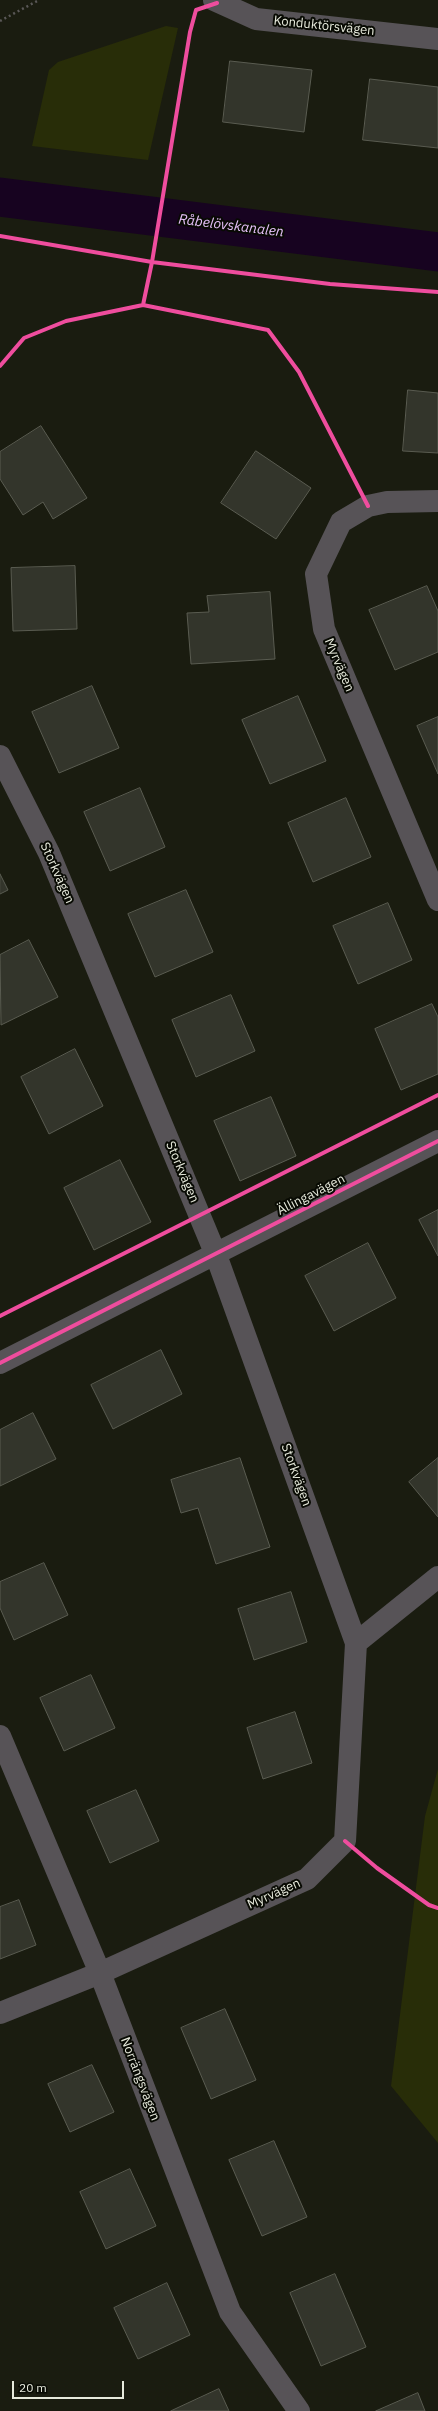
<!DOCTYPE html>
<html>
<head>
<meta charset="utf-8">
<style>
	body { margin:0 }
	#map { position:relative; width:438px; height:2411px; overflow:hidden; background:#1a1c10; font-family:"IBM Plex Sans",sans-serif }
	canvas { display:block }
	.scale { position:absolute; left:12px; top:2381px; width:112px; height:18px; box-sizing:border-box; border:2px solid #e7eadc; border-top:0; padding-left:5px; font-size:12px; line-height:14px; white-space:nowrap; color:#e7eadc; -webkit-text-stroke:3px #080a03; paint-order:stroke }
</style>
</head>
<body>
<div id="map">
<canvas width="438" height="2411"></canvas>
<div class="scale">20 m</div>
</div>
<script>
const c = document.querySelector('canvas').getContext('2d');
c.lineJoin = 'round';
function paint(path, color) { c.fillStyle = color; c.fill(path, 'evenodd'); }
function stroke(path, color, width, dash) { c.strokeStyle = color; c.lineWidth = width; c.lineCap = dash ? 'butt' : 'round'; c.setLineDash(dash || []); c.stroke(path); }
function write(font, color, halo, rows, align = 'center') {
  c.font = font + ' "IBM Plex Sans",sans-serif'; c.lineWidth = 4; c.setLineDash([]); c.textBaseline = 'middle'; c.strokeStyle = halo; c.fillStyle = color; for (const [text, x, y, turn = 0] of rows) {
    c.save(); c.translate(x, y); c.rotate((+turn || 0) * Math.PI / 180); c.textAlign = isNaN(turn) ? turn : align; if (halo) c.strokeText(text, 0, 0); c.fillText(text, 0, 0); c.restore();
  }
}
paint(new Path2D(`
	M 166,26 L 178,28 L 148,160 L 32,146 L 49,70 L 58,62 Z
	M 438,1769 L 438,2143 L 391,2086 L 425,1816 Z`), '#282d08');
stroke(new Path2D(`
	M 0,197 L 438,252`), '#170320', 39);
const building = new Path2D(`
	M 230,61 L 312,70 L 304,132 L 223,122 Z
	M 370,79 L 438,87 L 438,148 L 363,140 Z
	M 408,390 L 438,393 L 438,453 L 403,451 Z
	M 41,426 L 87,498 L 53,519 L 43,502 L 23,515 L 0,479 L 0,452 Z
	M 256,451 L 311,488 L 276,539 L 221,503 Z
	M 75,566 L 77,629 L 13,631 L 11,568 Z
	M 427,586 L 438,611 L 438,652 L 395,670 L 369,610 Z
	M 270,592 L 275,659 L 191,664 L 187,613 L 209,612 L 207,596 Z
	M 92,686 L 119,748 L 59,773 L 32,712 Z
	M 298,696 L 326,761 L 270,784 L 242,720 Z
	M 438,717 L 438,774 L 417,726 Z
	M 140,788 L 165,847 L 110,871 L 84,812 Z
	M 346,798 L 371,857 L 313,882 L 288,823 Z
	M 0,874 L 8,890 L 0,894 Z
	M 186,890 L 213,952 L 155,977 L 128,914 Z
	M 388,903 L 412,960 L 358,984 L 333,926 Z
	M 29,940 L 58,997 L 1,1025 L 0,955 Z
	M 231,995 L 255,1051 L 196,1077 L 172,1020 Z
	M 432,1004 L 438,1017 L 438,1074 L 401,1090 L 375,1029 Z
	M 75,1049 L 103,1106 L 49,1134 L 21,1077 Z
	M 271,1097 L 296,1156 L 240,1181 L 214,1121 Z
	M 120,1160 L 151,1222 L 94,1250 L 64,1188 Z
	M 438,1210 L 438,1256 L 419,1220 Z
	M 368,1243 L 396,1298 L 334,1331 L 305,1276 Z
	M 161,1350 L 182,1394 L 113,1429 L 91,1385 Z
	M 33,1413 L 56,1459 L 0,1486 L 0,1430 Z
	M 240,1458 L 270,1547 L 216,1564 L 198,1508 L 181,1513 L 171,1480 Z
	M 438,1458 L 438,1517 L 409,1482 Z
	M 44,1563 L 68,1615 L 14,1640 L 0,1608 L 0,1582 Z
	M 291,1592 L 307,1642 L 254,1660 L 238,1609 Z
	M 91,1675 L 115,1728 L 64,1751 L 40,1698 Z
	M 295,1712 L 312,1763 L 263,1779 L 247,1728 Z
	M 136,1790 L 159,1841 L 110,1863 L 87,1811 Z
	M 19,1900 L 36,1945 L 0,1959 L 0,1907 Z
	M 225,2009 L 256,2080 L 211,2099 L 181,2028 Z
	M 92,2065 L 114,2112 L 70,2132 L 48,2084 Z
	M 274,2141 L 307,2217 L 262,2236 L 229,2160 Z
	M 130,2169 L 156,2226 L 106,2249 L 80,2192 Z
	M 335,2274 L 366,2347 L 321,2366 L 290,2293 Z
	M 167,2283 L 190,2335 L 138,2359 L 114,2308 Z
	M 219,2389 L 229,2411 L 171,2411 Z
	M 418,2393 L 425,2411 L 376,2411 Z`);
paint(building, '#33352b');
stroke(building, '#5a5c51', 1);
stroke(new Path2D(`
	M 0,21 L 39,0`), '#5a5857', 2.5, [2, 3]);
stroke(new Path2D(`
	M 214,0 L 256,19 L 438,39
	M 438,501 L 387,502 L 368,506 L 341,522 L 316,574 L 324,629 L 438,900
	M 0,756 L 49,853 L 216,1255 L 356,1643
	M 0,1363 L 438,1141
	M 0,1736 L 100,1973 L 230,2312 L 299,2411
	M 0,2013 L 100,1973 L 307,1879 L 345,1841 L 356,1643 L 438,1577`), '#575357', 22);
stroke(new Path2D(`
	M 0,236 L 152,262 L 330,284 L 438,292
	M 143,305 L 152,262 L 190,32 L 196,10 L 217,3
	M 0,366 L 24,338 L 66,321 L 143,305 L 268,330 L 299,372 L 368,506
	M 0,1316 L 438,1095
	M 0,1363 L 438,1141
	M 345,1841 L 377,1868 L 429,1905 L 438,1908`), '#ef4d9e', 4);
write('13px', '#e7eadc', '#080a03', [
	["Konduktörsvägen",324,26,6],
	["Myrvägen",339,665,67],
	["Storkvägen",57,873,66],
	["Storkvägen",182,1172,67],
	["Ällingavägen",311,1195,-27],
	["Storkvägen",296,1475,70],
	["Myrvägen",274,1894,-24],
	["Norrängsvägen",140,2079,69]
]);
write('italic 14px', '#e5c0f8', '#080a03', [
	["Råbelövskanalen",231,226,7]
]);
</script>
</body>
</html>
